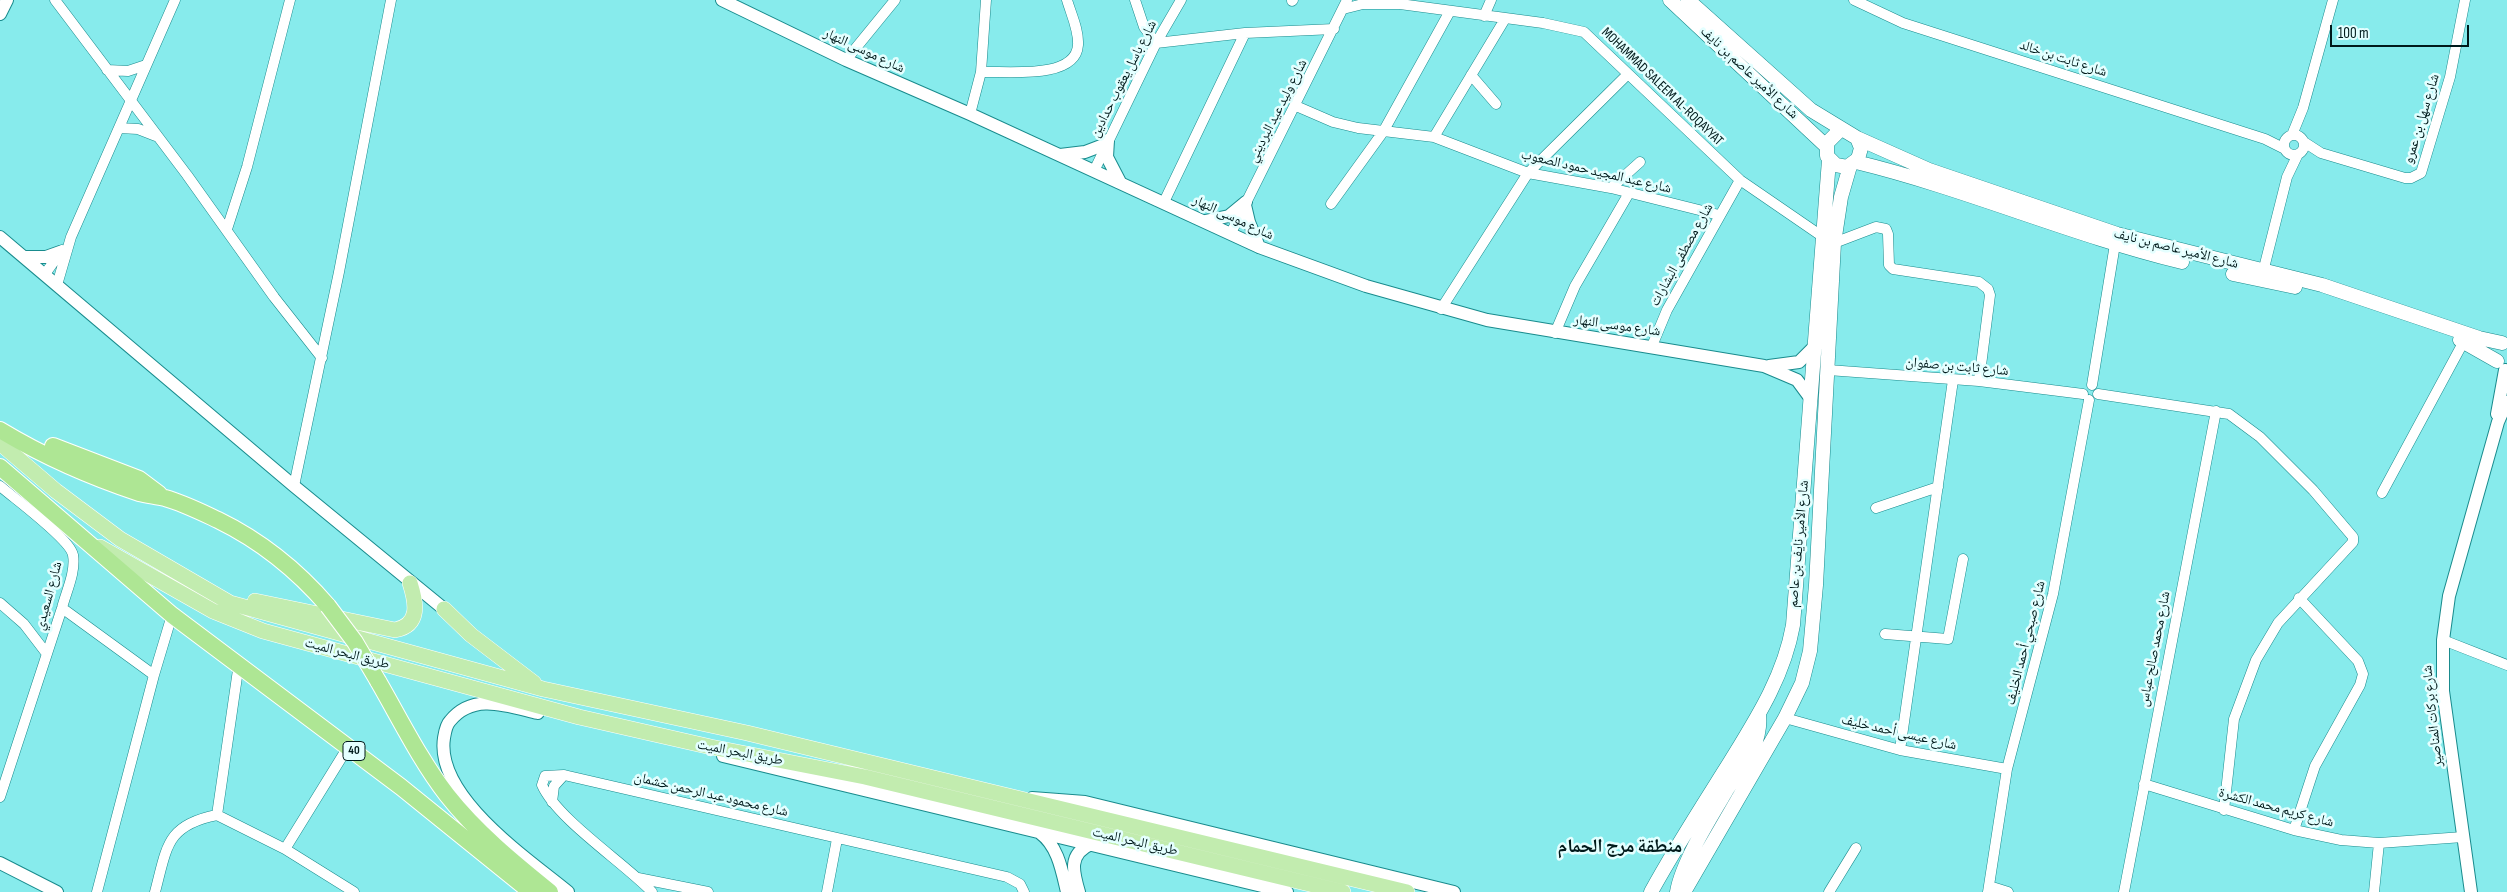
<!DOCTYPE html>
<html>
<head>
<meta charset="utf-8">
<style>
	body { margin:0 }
	#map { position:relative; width:2507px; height:892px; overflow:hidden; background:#87ebec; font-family:"Sofia Sans Condensed",sans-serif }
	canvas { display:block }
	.scale { position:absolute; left:2330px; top:25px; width:139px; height:22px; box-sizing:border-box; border:2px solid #001a1b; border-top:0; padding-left:6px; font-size:15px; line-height:18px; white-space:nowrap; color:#001a1b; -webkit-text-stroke:4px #e4ffff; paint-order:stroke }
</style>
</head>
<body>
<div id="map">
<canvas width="2507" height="892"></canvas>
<div class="scale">100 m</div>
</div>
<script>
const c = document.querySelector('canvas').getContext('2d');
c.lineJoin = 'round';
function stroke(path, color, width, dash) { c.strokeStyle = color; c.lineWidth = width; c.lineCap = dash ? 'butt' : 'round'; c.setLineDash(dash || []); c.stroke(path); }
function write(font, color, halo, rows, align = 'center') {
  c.font = font + ' "Sofia Sans Condensed","Noto Naskh Arabic",sans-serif'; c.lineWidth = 5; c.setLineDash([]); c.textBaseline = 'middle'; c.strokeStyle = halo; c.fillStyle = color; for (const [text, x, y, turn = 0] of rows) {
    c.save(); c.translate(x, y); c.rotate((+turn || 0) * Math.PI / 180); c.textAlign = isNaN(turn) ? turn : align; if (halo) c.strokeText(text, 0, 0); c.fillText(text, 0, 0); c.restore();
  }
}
const minor = new Path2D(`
	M 55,0 L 187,175 L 274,297 L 322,358
	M 1135,0 L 1144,27 L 1156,43 L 1245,33 L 1334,29
	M 1854,0 L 1903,23 L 2265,139 L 2283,148
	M 1292,1 L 1293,0
	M 1343,9 L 1363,4 L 1400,4 L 1543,23 L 1584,32 L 1740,180 L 1823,237
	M 1484,16 L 1491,0
	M 846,60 L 895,0
	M 107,70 L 128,71 L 146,65
	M 981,72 C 1006,71 1076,80 1078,45 C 1079,30 1071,14 1067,0
	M 1471,75 L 1496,104
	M 1296,106 L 1333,122 L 1358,128 L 1434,137 L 1528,173 L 1611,188 L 1719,215
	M 970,114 L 981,72 L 986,0
	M 119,128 L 138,129 L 156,136
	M2284 145a10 10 0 1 1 20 0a10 10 0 1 1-20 0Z
	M 2292,135 L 2303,108 L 2333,0
	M 1434,137 L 1505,19
	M 2304,142 L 2321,153 L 2405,178 L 2411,178 L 2421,173 L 2450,77 L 2465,0
	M 1094,171 L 1156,43 L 1181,0
	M 1611,188 L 1640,162
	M 1164,202 L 1245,33
	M 1331,204 L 1383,132 L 1450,11
	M 227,229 L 247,167 L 290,0
	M 1231,233 L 1347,0
	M 1834,243 L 1876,227 L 1886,229 L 1888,234 L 1889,265 L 1893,269 L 1979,282 L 1988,289 L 1990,295 L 1979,381
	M 45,274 L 62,250
	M 2262,276 L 2287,177 L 2298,154
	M 57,285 L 71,237 L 175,0
	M 1441,309 L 1528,173 L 1628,74
	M 1555,333 L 1575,286 L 1629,193
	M 1652,346 L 1667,310 L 1740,180
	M 1828,370 L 1979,381 L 2083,394
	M 2092,385 L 2116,238
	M 2098,394 L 2229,414 L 2260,437 L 2313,490 L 2353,537 L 2353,542 L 2278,623 L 2256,660 L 2234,719 L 2224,810
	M 0,486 C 15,499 70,539 73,555 C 76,572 66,592 62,608 L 0,797
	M 294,486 L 339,272 L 391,0
	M 2382,493 L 2464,341
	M 1876,508 L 1938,487
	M 0,603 L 24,624 L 47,654
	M 62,608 L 154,675
	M 1885,634 L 1948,639 L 1963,559
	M 2443,640 L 2507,665
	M 1785,718 L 1900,750 L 2007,769
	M 1900,750 L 1953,380
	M 2144,784 L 2294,830 L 2341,840 L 2379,843 L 2463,837
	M 552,802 L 554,786 L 564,775
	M 217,815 L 239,663
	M 2294,830 L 2315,766 L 2360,685 L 2363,674 L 2358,661 L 2299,598
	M 285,849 L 348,747
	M 638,878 L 708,892
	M 1989,886 L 2008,892
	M 97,892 L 154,675 L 172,615
	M 155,892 C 167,847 166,825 217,815 L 285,849 L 354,892
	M 652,892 C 623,862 557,819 542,785 L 545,776 L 564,775 L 1007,877 L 1020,884 L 1024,892
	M 827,892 L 837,839
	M 1829,892 L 1856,848
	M 1988,892 L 2007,769 L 2053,594 L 2089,400
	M 2124,892 L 2216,411
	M 2374,892 L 2379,843`);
const tertiary = new Path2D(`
	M 722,0 L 846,60 L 970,114 L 1259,247 L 1366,286 L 1487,320 L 1764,366 L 1797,380 L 1811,399
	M 0,14 L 7,0
	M 1108,140 L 1107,157 L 1120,182
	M 1060,155 L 1085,152 L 1106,144
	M 1245,205 L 1249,222 L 1259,247
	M 1205,221 L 1229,216 L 1246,202
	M 0,237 L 294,486 L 444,609
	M 24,257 L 46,257 L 60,252
	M 1769,366 L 1799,362 L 1815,346
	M 2497,414 L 2505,370
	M 538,713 C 508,706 473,692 450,721 C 446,725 445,732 444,738 C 435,797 528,859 568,892
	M 723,756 L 1287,892
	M 1032,798 L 1085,802 L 1454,892
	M 1040,833 C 1058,846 1062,871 1067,892
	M 0,863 L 57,892
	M 1079,892 C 1073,872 1068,854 1091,844
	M 2471,892 L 2443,691 L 2443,640 L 2449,596 L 2498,422 L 2507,402`);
const secondary = new Path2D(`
	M 1670,0 L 1826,146
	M 1688,0 L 1811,110 L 1857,138 L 1861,148 L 1858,159 L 1847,167 L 1836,165 L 1827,156 L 1827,143 L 1838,132
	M 1857,138 L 1929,170 L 2117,234 L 2322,285 L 2479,338 L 2502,343
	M 1856,162 C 1967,189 2071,235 2182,262
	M 2233,274 L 2295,287
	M 2460,340 L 2497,361
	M 1651,892 C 1675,848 1703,805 1730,762 C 1757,718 1784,676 1793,625 L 1829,160
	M 1677,892 C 1682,862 1712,815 1728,788 C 1743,765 1762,744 1759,715
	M 1684,892 L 1785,718 L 1802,683 L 1810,651 L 1816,585 L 1834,243 L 1841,197 L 1850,166`);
const primary = new Path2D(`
	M 0,443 L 56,491 L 120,539 L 230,603 L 543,689 L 747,733 L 1407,892
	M 100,547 L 213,611 L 263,631 L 579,717 L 711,747 L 865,777 L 1343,892
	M 255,601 L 395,630 C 421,625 416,602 410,583
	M 444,609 L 471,635 L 534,683`);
const trunk = new Path2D(`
	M 0,430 C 43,456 91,477 139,493 C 147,495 156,496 165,498 C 183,503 201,512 218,520 C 261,541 297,570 328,606
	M 53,446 L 139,479 L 159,494
	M 0,467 L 172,615 L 401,787 L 531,892
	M 378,681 C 400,719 420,760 447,795 C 476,832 514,863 550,892`);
stroke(minor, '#198b8d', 11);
stroke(tertiary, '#198b8d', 14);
stroke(secondary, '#198b8d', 15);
stroke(primary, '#fff', 16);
stroke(trunk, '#fff', 18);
stroke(minor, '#fff', 10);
stroke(tertiary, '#fff', 12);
stroke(secondary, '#fff', 14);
stroke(primary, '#c2ecaf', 15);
stroke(trunk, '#aee694', 16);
const trunkBridge = new Path2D(`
	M 328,606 L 355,642 L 378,681`);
stroke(trunkBridge, '#fff', 18, []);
stroke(trunkBridge, '#aee694', 16);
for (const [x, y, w] of [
	[354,751,22]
]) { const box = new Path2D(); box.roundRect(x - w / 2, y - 9.5, w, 19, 4); c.fillStyle = '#e4ffff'; c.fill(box); stroke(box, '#001a1b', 1); }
write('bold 12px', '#001a1b', null, [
	["40",354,751]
]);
write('14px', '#001a1b', '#e4ffff', [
	["شارع موسى النهار",864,51,25],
	["شارع ثابت بن خالد",2063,59,18],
	["شارع الأمير عاصم بن نايف",1749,73,43],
	["شارع باسل يعقوب حدادين",1124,79,-63],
	["MOHAMMAD SALEEM AL-ROQAYYAT",1662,87,44],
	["شارع وليد عيد البرديني",1278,111,-63],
	["شارع سهل بن عمرو",2422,119,-73],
	["شارع عبد المجيد حمود الصعوب",1596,172,13],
	["شارع موسى النهار",1233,218,25],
	["شارع الأمير عاصم بن نايف",2176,249,14],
	["شارع مصطفى البشارات",1682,255,-61],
	["شارع موسى النهار",1617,326,8],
	["شارع ثابت بن صفوان",1957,367,5],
	["شارع الأمير نايف بن عاصم",1799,544,-85],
	["شارع السعيدي",49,596,-75],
	["شارع صبحي أحمد الخليف",2026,643,-76],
	["شارع محمد صالح عباس",2155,649,-79],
	["طريق البحر الميت",347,654,15],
	["شارع بركات المناصير",2433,716,-96],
	["شارع عيسى أحمد خليف",1899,733,13],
	["طريق البحر الميت",740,753,11],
	["شارع محمود عبد الرحمن خشمان",711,795,13],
	["شارع كريم محمد الكشرة",2276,808,15],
	["طريق البحر الميت",1135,842,13]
]);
write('bold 19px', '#001a1b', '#e4ffff', [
	["منطقة مرج الحمام",1620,847]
]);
</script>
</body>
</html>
